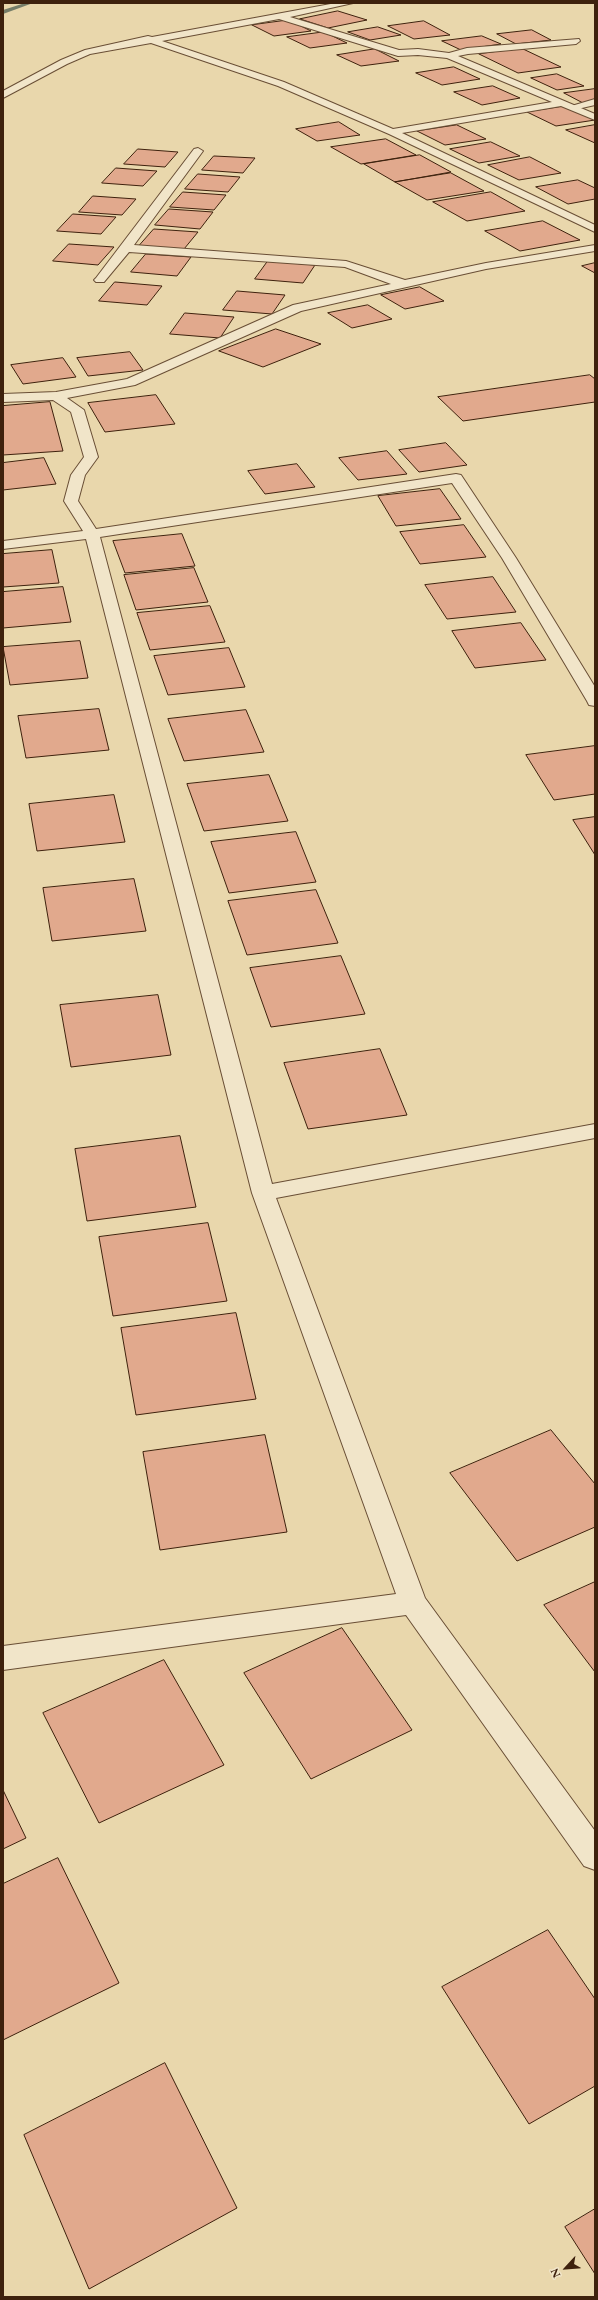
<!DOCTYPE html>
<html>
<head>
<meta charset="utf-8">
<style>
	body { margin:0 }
	#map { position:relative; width:598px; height:2300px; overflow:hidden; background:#e9d7ac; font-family:"EB Garamond",serif }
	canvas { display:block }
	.frame { position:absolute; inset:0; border:4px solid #3e210d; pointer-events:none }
	.north { position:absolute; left:546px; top:2248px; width:40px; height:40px; -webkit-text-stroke:3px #f1e5c9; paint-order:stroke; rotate:244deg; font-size:11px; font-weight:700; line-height:16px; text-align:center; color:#3e210d }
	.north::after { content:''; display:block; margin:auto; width:14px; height:18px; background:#3e210d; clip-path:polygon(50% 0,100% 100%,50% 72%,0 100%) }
</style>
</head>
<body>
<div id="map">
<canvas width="598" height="2300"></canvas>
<div class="frame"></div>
<div class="north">N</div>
</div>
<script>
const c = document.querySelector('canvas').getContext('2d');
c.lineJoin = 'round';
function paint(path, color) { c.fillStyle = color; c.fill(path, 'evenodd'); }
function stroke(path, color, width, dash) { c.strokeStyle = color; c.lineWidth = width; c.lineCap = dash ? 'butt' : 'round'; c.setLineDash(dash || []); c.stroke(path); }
paint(new Path2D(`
	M 25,3 L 33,3 L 3,14 L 3,10 Z`), '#757d68');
const building = new Path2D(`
	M 338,11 L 367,20 L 328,28 L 300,19 Z
	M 289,20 L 311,31 L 274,36 L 252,25 Z
	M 424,21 L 450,35 L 414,39 L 388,26 Z
	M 378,27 L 401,35 L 370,40 L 348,32 Z
	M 532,30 L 551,40 L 516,44 L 497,34 Z
	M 324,32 L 347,43 L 310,48 L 287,37 Z
	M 482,36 L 501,44 L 461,50 L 442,41 Z
	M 521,48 L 561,67 L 518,73 L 479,54 Z
	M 375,49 L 399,61 L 361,66 L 337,55 Z
	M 454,67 L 480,79 L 442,85 L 416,73 Z
	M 557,74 L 584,86 L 557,90 L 531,78 Z
	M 493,86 L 520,98 L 482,105 L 454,92 Z
	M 595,89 L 595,101 L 583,103 L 564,93 Z
	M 565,106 L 595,120 L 556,126 L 527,112 Z
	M 339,122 L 360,135 L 317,141 L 296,129 Z
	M 457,125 L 486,139 L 445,145 L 417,131 Z
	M 595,125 L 595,143 L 566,130 Z
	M 386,139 L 416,155 L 361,164 L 331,147 Z
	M 491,142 L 520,156 L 479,163 L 450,149 Z
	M 138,149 L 178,152 L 165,167 L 124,164 Z
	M 420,155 L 451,172 L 395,182 L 364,164 Z
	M 214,156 L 255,158 L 243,173 L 202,170 Z
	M 530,157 L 561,173 L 519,180 L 488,165 Z
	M 116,168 L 157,171 L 143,186 L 102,183 Z
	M 451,173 L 484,191 L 427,200 L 395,182 Z
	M 198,174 L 240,177 L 228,192 L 185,189 Z
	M 578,180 L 595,188 L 595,199 L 568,204 L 536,187 Z
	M 183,192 L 226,195 L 214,210 L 170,207 Z
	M 491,192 L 525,211 L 467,221 L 433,202 Z
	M 93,196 L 136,199 L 122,215 L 79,212 Z
	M 169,209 L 213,212 L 200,229 L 155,225 Z
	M 73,214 L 116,217 L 101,234 L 57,231 Z
	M 543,221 L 580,240 L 520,251 L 485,231 Z
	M 154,229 L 198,232 L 184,249 L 139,246 Z
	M 69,244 L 114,247 L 98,265 L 53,261 Z
	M 146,254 L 191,257 L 177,276 L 131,272 Z
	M 268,261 L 315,265 L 303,283 L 255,279 Z
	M 595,263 L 595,273 L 582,266 Z
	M 115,282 L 162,286 L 147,305 L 99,301 Z
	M 420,287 L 444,301 L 405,309 L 381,295 Z
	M 237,291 L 285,295 L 272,314 L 223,310 Z
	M 368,305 L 392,319 L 352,328 L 328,313 Z
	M 185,313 L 234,317 L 220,338 L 170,334 Z
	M 276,329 L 321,344 L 263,367 L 219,351 Z
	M 130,352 L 143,370 L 88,376 L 77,358 Z
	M 63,358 L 76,377 L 23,384 L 11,365 Z
	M 590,375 L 595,379 L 595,402 L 463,421 L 438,397 Z
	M 156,395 L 175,424 L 105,432 L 88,403 Z
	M 50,402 L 63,451 L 3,455 L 3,406 Z
	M 446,443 L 467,465 L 419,472 L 399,450 Z
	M 387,451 L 407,474 L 358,480 L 339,458 Z
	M 44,458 L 56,484 L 3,490 L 3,463 Z
	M 297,464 L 315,487 L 265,494 L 248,471 Z
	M 440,489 L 461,519 L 396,526 L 378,496 Z
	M 464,525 L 486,557 L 420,564 L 400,532 Z
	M 182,534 L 195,566 L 125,573 L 113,541 Z
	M 52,550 L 59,583 L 3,587 L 3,554 Z
	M 194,568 L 208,602 L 136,610 L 124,575 Z
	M 493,577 L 516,612 L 447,619 L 425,585 Z
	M 63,587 L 71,622 L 3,628 L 3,592 Z
	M 210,606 L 225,642 L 150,650 L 137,613 Z
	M 521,623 L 546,660 L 475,668 L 452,631 Z
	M 80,641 L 88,678 L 10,685 L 3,647 Z
	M 229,648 L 245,687 L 168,695 L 154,656 Z
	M 99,709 L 109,750 L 26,758 L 18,716 Z
	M 246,710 L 264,752 L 184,761 L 168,719 Z
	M 595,746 L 595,794 L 554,800 L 526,755 Z
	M 269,775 L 288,821 L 204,831 L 187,784 Z
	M 114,795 L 125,842 L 37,851 L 29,804 Z
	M 595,817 L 595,855 L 573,820 Z
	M 296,832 L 316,882 L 229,893 L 211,842 Z
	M 134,879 L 146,931 L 52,941 L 43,888 Z
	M 316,890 L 338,943 L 247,955 L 228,901 Z
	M 341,956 L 365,1014 L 271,1027 L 250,968 Z
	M 158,995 L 171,1055 L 71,1067 L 60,1005 Z
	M 380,1049 L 407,1115 L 308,1129 L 284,1063 Z
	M 180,1136 L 196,1207 L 87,1221 L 75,1149 Z
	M 208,1223 L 227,1301 L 113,1316 L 99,1237 Z
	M 236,1313 L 256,1399 L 136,1415 L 121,1328 Z
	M 551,1430 L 595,1484 L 595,1527 L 517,1561 L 450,1473 Z
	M 265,1435 L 287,1532 L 160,1550 L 143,1452 Z
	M 595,1582 L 595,1672 L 544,1605 Z
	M 342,1628 L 412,1730 L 311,1779 L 244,1673 Z
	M 164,1660 L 224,1765 L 99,1823 L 43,1713 Z
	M 3,1790 L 26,1838 L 3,1849 Z
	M 58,1858 L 119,1983 L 3,2040 L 3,1884 Z
	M 548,1930 L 595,1999 L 595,2086 L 529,2124 L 442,1987 Z
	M 165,2063 L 237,2208 L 89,2289 L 24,2135 Z
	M 595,2209 L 595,2274 L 565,2227 Z`);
paint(building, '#e1a98d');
stroke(building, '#3e210d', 1);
const lane = new Path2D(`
	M 595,99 L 595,105 L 573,110 L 568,107 Z`);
const street = new Path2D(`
	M 336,3 L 353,3 L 290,17 L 399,50 L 418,49 L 449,53 L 467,48 L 579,39 L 580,41 L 576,44 L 468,54 L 458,56 L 595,114 L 595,120 L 561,106 L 402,133 L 595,225 L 595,232 L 389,134 L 278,86 L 151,43 L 90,54 L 67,64 L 3,98 L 3,91 L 61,60 L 85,50 L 148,36 L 152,37 ZM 279,19 L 398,56 L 418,55 L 447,58 L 552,102 L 393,129 L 284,82 L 162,41 Z
	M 198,148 L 203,151 L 134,245 L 346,261 L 405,280 L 486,263 L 595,245 L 595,251 L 486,269 L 301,311 L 135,385 L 67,398 L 84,410 L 98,457 L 85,475 L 78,501 L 96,529 L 456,474 L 461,475 L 516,558 L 595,687 L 595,706 L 589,705 L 587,701 L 502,558 L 452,483 L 100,537 L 272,1184 L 595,1124 L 595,1138 L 276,1198 L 425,1598 L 595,1831 L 595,1870 L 584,1866 L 406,1615 L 3,1670 L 3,1646 L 396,1594 L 252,1193 L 86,539 L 3,549 L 3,541 L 83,531 L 64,501 L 71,475 L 84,457 L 71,412 L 53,400 L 3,402 L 3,394 L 56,392 L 127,379 L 293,305 L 391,284 L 345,267 L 129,252 L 104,282 L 96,282 L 94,280 L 96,278 L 194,149 Z`);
stroke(lane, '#694e35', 2);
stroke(street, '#694e35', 2);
paint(lane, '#f1e5c9');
paint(street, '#f1e5c9');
</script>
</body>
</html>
